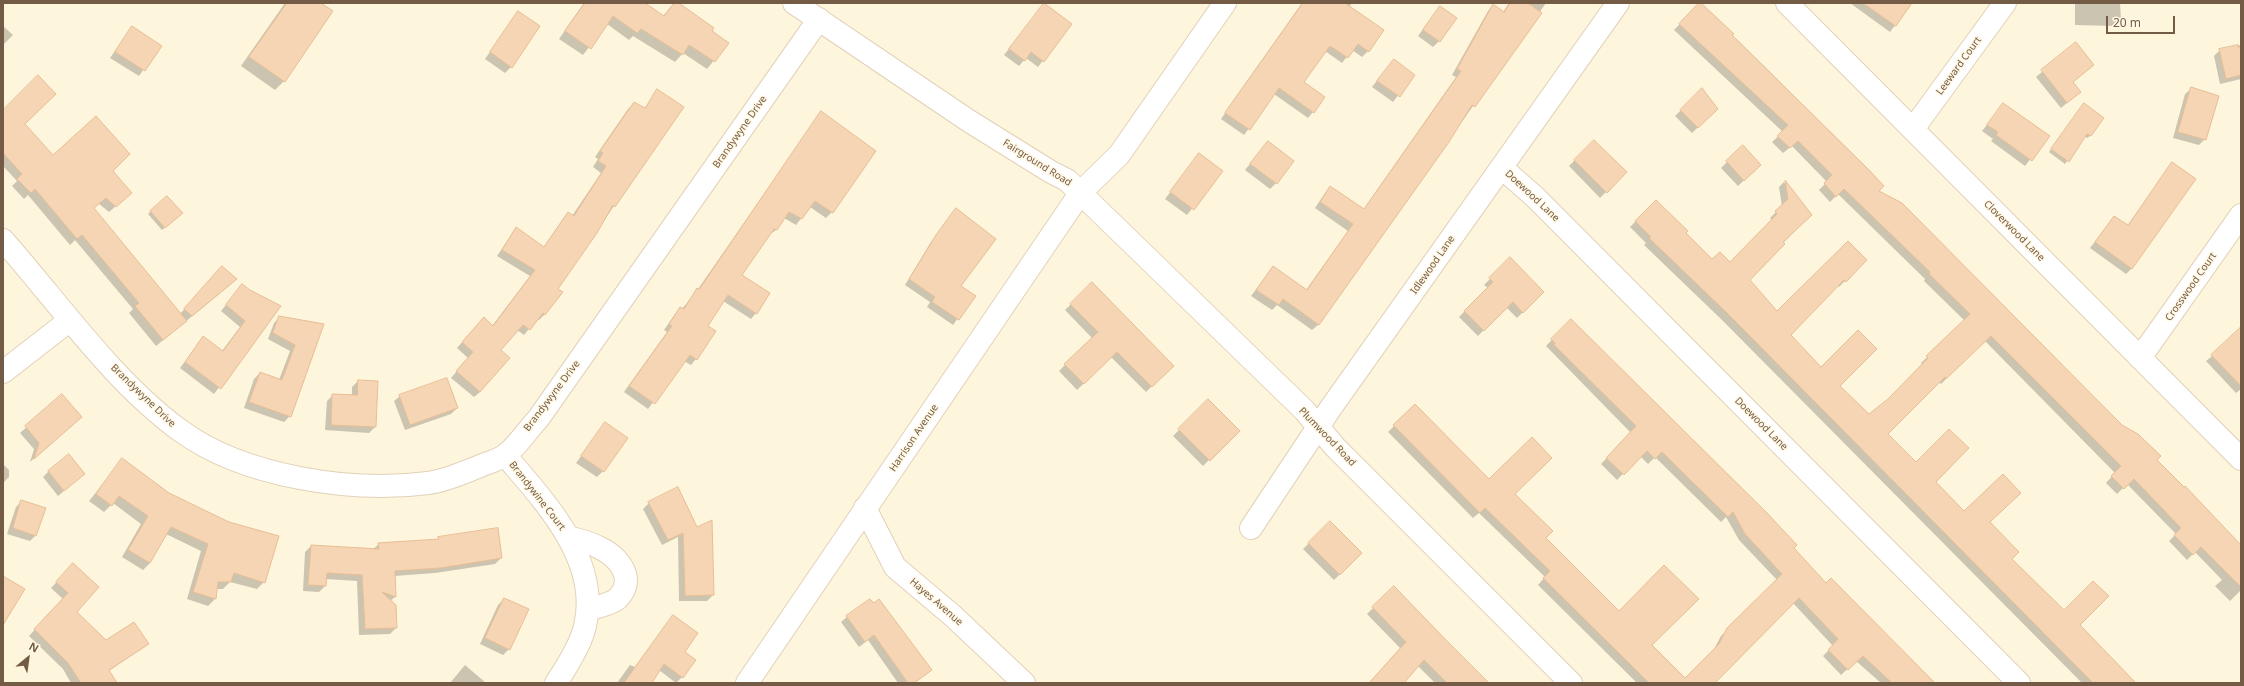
<!DOCTYPE html>
<html>
<head>
<meta charset="utf-8">
<style>
	body { margin:0 }
	#map { position:relative; width:2244px; height:686px; overflow:hidden; background:#fef5dd; font-family:"Noto Sans",sans-serif }
	canvas { display:block }
	.frame { position:absolute; inset:0; border:4px solid #745b45; pointer-events:none }
	.north { position:absolute; left:8px; top:638px; width:40px; height:40px; -webkit-text-stroke:3px #fff8e5; paint-order:stroke; rotate:29deg; font-size:11px; font-weight:700; line-height:16px; text-align:center; color:#745b45 }
	.north::after { content:''; display:block; margin:auto; width:14px; height:18px; background:#745b45; clip-path:polygon(50% 0,100% 100%,50% 72%,0 100%) }
	.scale { position:absolute; left:2106px; top:16px; width:69px; height:18px; box-sizing:border-box; border:2px solid #745b45; border-top:0; padding-left:5px; font-size:12px; line-height:14px; white-space:nowrap; color:#745b45; -webkit-text-stroke:3px #fff8e5; paint-order:stroke }
</style>
</head>
<body>
<div id="map">
<canvas width="2244" height="686"></canvas>
<div class="frame"></div>
<div class="north">N</div>
<div class="scale">20 m</div>
</div>
<script>
const c = document.querySelector('canvas').getContext('2d');
c.lineJoin = 'round';
function paint(path, color) { c.fillStyle = color; c.fill(path, 'evenodd'); }
function stroke(path, color, width, dash) { c.strokeStyle = color; c.lineWidth = width; c.lineCap = dash ? 'butt' : 'round'; c.setLineDash(dash || []); c.stroke(path); }
function write(font, color, halo, rows, align = 'center') {
  c.font = font + ' "Noto Sans",sans-serif'; c.lineWidth = 3; c.setLineDash([]); c.textBaseline = 'middle'; c.strokeStyle = halo; c.fillStyle = color; for (const [text, x, y, turn = 0] of rows) {
    c.save(); c.translate(x, y); c.rotate((+turn || 0) * Math.PI / 180); c.textAlign = isNaN(turn) ? turn : align; if (halo) c.strokeText(text, 0, 0); c.fillText(text, 0, 0); c.restore();
  }
}
paint(new Path2D(`
	M 285,3 L 320,3 L 284,81 L 275,90 L 241,66 Z
	M 584,3 L 644,3 L 663,16 L 674,3 L 677,3 L 728,43 L 707,69 L 683,53 L 675,62 L 633,36 L 629,40 L 607,24 L 583,55 L 559,39 Z
	M 1302,3 L 1352,3 L 1349,7 L 1368,51 L 1362,57 L 1352,50 L 1342,63 L 1325,51 L 1303,82 L 1313,112 L 1308,118 L 1274,94 L 1244,135 L 1221,119 Z
	M 1509,3 L 1546,3 L 1318,325 L 1312,330 L 1277,305 L 1272,310 L 1251,296 L 1273,267 L 1306,290 L 1348,231 L 1315,208 L 1325,193 L 1330,187 L 1363,210 L 1456,77 L 1452,75 L 1488,11 L 1493,5 L 1503,12 Z
	M 1700,3 L 1869,170 L 1878,191 L 2156,460 L 2241,547 L 2241,590 L 2230,601 L 2215,586 L 2222,580 L 2195,552 L 2187,560 L 2169,541 L 2176,534 L 2127,484 L 2117,494 L 2106,483 L 2115,473 L 1985,341 L 1941,384 L 1939,382 L 1887,434 L 1964,512 L 1989,522 L 2011,559 L 2135,683 L 2082,683 L 1722,320 L 1644,245 L 1646,243 L 1630,227 L 1656,201 L 1712,261 L 1730,263 L 1772,220 L 1770,218 L 1782,206 L 1779,187 L 1784,182 L 1810,214 L 1749,280 L 1777,312 L 1866,260 L 1839,287 L 1838,285 L 1789,335 L 1869,416 L 1888,400 L 1923,365 L 1921,363 L 1965,321 L 1924,281 L 1925,279 L 1838,194 L 1830,202 L 1819,190 L 1827,182 L 1792,146 L 1783,153 L 1772,142 L 1783,132 L 1674,30 Z
	M 1850,3 L 1912,3 L 1890,32 Z
	M 2075,3 L 2120,3 L 2121,20 L 2115,26 L 2075,25 Z
	M 1044,5 L 1070,25 L 1038,67 L 1026,58 L 1019,66 L 1004,55 Z
	M 1440,7 L 1439,41 L 1433,47 L 1418,36 Z
	M 518,12 L 511,67 L 505,73 L 485,59 Z
	M 3,26 L 13,35 L 3,45 Z
	M 132,28 L 160,46 L 139,76 L 110,58 Z
	M 2076,43 L 2093,65 L 2073,82 L 2080,92 L 2061,108 L 2036,77 Z
	M 2241,45 L 2241,79 L 2220,84 L 2214,56 L 2220,50 Z
	M 1394,60 L 1414,75 L 1393,102 L 1372,87 Z
	M 2191,89 L 2205,139 L 2199,145 L 2173,138 L 2185,94 Z
	M 1702,90 L 1717,109 L 1692,133 L 1675,116 Z
	M 657,91 L 614,206 L 557,289 L 545,314 L 539,320 L 537,319 L 524,335 L 517,330 L 500,350 L 480,392 L 474,397 L 451,378 L 468,358 L 457,348 L 478,324 L 492,326 L 530,276 L 497,256 L 516,228 L 543,248 L 563,219 L 569,213 L 572,216 L 601,173 L 593,167 L 598,159 L 595,157 L 628,109 L 634,103 L 644,109 Z
	M 2084,104 L 2102,118 L 2090,136 L 2087,138 L 2084,136 L 2065,164 L 2049,152 Z
	M 2003,105 L 2048,136 L 2025,166 L 1991,141 L 1993,139 L 1982,131 Z
	M 3,111 L 24,124 L 53,156 L 112,171 L 124,199 L 109,212 L 98,203 L 93,209 L 180,314 L 216,273 L 230,285 L 156,346 L 129,313 L 133,309 L 75,240 L 70,245 L 28,195 L 24,199 L 12,186 L 17,181 L 3,166 Z
	M 821,112 L 832,212 L 826,218 L 810,207 L 796,225 L 784,218 L 776,230 L 769,235 L 740,275 L 756,313 L 751,319 L 723,301 L 707,326 L 696,359 L 691,365 L 684,361 L 648,409 L 624,392 L 667,332 L 664,330 L 675,314 L 681,308 L 682,309 L 698,289 Z
	M 1594,141 L 1626,172 L 1600,198 L 1569,166 Z
	M 1268,142 L 1276,183 L 1270,189 L 1245,170 Z
	M 1743,146 L 1760,165 L 1738,186 L 1721,168 Z
	M 1199,154 L 1221,171 L 1187,215 L 1165,199 Z
	M 2172,164 L 2132,268 L 2126,274 L 2090,248 L 2114,217 L 2127,226 Z
	M 956,210 L 960,286 L 974,296 L 953,325 L 927,307 L 930,302 L 905,285 L 931,242 Z
	M 151,211 L 179,216 L 162,230 L 148,214 Z
	M 1510,259 L 1543,292 L 1517,318 L 1506,307 L 1478,336 L 1459,317 L 1488,288 L 1484,285 Z
	M 1092,284 L 1173,366 L 1146,392 L 1111,357 L 1077,390 L 1059,371 L 1092,338 L 1065,310 Z
	M 242,285 L 249,291 L 279,307 L 214,394 L 180,368 L 203,338 L 222,351 L 240,327 L 221,311 Z
	M 280,317 L 323,325 L 290,416 L 284,422 L 244,408 L 254,379 L 260,373 L 279,380 L 290,351 L 268,339 L 274,323 Z
	M 1571,320 L 1826,584 L 1934,683 L 1881,683 L 1856,661 L 1841,675 L 1823,656 L 1833,646 L 1793,603 L 1714,683 L 1637,683 L 1538,585 L 1545,577 L 1479,513 L 1473,518 L 1388,432 L 1415,405 L 1489,481 L 1514,494 L 1545,538 L 1685,679 L 1713,651 L 1721,636 L 1777,580 L 1739,540 L 1726,517 L 1721,522 L 1655,457 L 1648,464 L 1640,456 L 1617,480 L 1601,464 L 1631,433 L 1546,346 Z
	M 2241,333 L 2241,389 L 2236,393 L 2206,361 Z
	M 358,381 L 375,427 L 369,433 L 325,430 L 327,401 L 333,395 L 352,396 L 352,387 Z
	M 62,396 L 75,423 L 30,462 L 34,449 L 20,433 Z
	M 400,396 L 457,408 L 451,414 L 405,430 L 394,401 Z
	M 1208,401 L 1238,431 L 1203,466 L 1173,436 Z
	M 605,424 L 603,471 L 597,477 L 576,463 Z
	M 123,460 L 264,582 L 257,589 L 230,582 L 223,589 L 216,589 L 215,599 L 208,606 L 187,599 L 201,551 L 166,534 L 150,563 L 143,570 L 122,557 L 141,524 L 113,503 L 104,512 L 89,501 Z
	M 3,464 L 9,470 L 9,477 L 3,483 Z
	M 49,471 L 84,474 L 58,496 L 43,477 Z
	M 677,489 L 713,595 L 707,601 L 679,601 L 678,537 L 662,545 L 643,509 L 649,503 Z
	M 22,501 L 36,535 L 30,541 L 7,534 L 16,507 Z
	M 1330,523 L 1361,553 L 1334,580 L 1303,549 Z
	M 439,538 L 501,558 L 495,564 L 435,573 L 394,576 L 395,597 L 390,601 L 396,628 L 390,634 L 359,635 L 357,581 L 326,579 L 325,586 L 319,592 L 303,591 L 305,552 L 311,546 L 372,550 L 379,544 L 437,541 Z
	M 68,570 L 75,612 L 106,642 L 148,644 L 109,671 L 116,683 L 71,683 L 63,669 L 29,636 L 63,599 L 51,588 Z
	M 1394,587 L 1488,683 L 1435,683 L 1418,666 L 1403,683 L 1369,683 L 1400,648 L 1367,614 Z
	M 504,599 L 528,610 L 509,649 L 503,655 L 480,644 L 498,605 Z
	M 673,616 L 684,652 L 682,677 L 676,683 L 659,670 L 651,683 L 617,683 L 630,665 L 635,667 Z
	M 847,617 L 931,670 L 914,683 L 898,683 L 868,640 L 859,647 L 841,622 Z
	M 465,665 L 486,683 L 450,683 Z`), '#0003');
const building = new Path2D(`
	M 287,3 L 321,3 L 333,11 L 285,82 L 249,57 Z
	M 585,3 L 645,3 L 664,16 L 674,3 L 679,3 L 714,28 L 712,31 L 729,43 L 715,62 L 689,45 L 683,55 L 641,29 L 637,33 L 613,16 L 591,49 L 565,31 Z
	M 1044,3 L 1072,24 L 1044,62 L 1031,52 L 1025,61 L 1009,49 Z
	M 1303,3 L 1345,3 L 1384,30 L 1369,52 L 1358,44 L 1348,58 L 1330,46 L 1304,82 L 1325,97 L 1314,113 L 1279,88 L 1250,130 L 1225,113 Z
	M 1510,3 L 1528,3 L 1542,13 L 1475,107 L 1472,105 L 1449,142 L 1319,325 L 1283,299 L 1279,305 L 1256,290 L 1273,266 L 1307,290 L 1353,224 L 1320,202 L 1330,186 L 1364,209 L 1461,71 L 1457,69 L 1493,4 L 1504,12 Z
	M 1699,3 L 1701,3 L 1734,34 L 1732,35 L 1869,170 L 1884,186 L 1879,191 L 1902,203 L 2122,425 L 2138,434 L 2161,456 L 2157,460 L 2184,487 L 2185,486 L 2241,545 L 2241,587 L 2201,547 L 2193,555 L 2174,535 L 2181,528 L 2134,479 L 2124,489 L 2111,476 L 2121,466 L 1991,336 L 1947,378 L 1945,377 L 1888,434 L 1916,462 L 1949,429 L 1969,448 L 1936,482 L 1964,511 L 2003,474 L 2021,493 L 1990,522 L 2019,552 L 2012,559 L 2064,610 L 2093,581 L 2109,596 L 2080,625 L 2136,683 L 2093,683 L 1728,314 L 1649,238 L 1651,237 L 1635,221 L 1656,200 L 1688,231 L 1686,233 L 1712,259 L 1720,252 L 1730,262 L 1777,214 L 1775,211 L 1788,199 L 1785,180 L 1812,215 L 1783,242 L 1785,244 L 1750,280 L 1777,311 L 1848,241 L 1867,260 L 1846,282 L 1844,280 L 1791,335 L 1821,367 L 1858,330 L 1877,349 L 1840,386 L 1869,414 L 1888,399 L 1928,358 L 1926,356 L 1970,314 L 1929,274 L 1930,272 L 1844,189 L 1836,197 L 1824,183 L 1832,175 L 1798,141 L 1790,148 L 1777,136 L 1788,125 L 1679,24 Z
	M 1863,3 L 1912,3 L 1896,26 Z
	M 1440,6 L 1457,18 L 1440,42 L 1423,30 Z
	M 518,11 L 540,26 L 512,68 L 490,52 Z
	M 132,26 L 162,46 L 145,71 L 115,52 Z
	M 2076,42 L 2094,65 L 2073,82 L 2081,92 L 2067,103 L 2041,70 Z
	M 2238,45 L 2238,47 L 2241,47 L 2241,75 L 2226,79 L 2219,49 Z
	M 1394,59 L 1415,75 L 1400,97 L 1377,81 Z
	M 38,75 L 56,94 L 25,124 L 53,155 L 96,116 L 130,154 L 113,171 L 132,193 L 116,207 L 106,198 L 94,208 L 187,321 L 163,340 L 135,306 L 139,303 L 82,235 L 77,239 L 35,189 L 31,193 L 17,179 L 22,174 L 3,153 L 3,110 Z
	M 2191,87 L 2219,96 L 2206,140 L 2178,132 Z
	M 1702,88 L 1718,109 L 1698,128 L 1680,110 Z
	M 657,89 L 684,107 L 615,207 L 613,205 L 597,233 L 558,289 L 563,292 L 545,315 L 543,313 L 530,330 L 523,325 L 501,350 L 510,358 L 480,392 L 456,371 L 473,352 L 462,342 L 484,317 L 493,326 L 535,270 L 502,250 L 516,227 L 544,247 L 568,212 L 574,216 L 606,166 L 598,161 L 603,153 L 600,151 L 634,102 L 645,108 Z
	M 2003,103 L 2050,136 L 2032,161 L 1996,135 L 1998,132 L 1987,125 Z
	M 2084,103 L 2104,118 L 2091,136 L 2087,134 L 2069,162 L 2051,149 Z
	M 821,111 L 876,151 L 833,213 L 815,201 L 802,219 L 789,212 L 777,230 L 774,229 L 742,275 L 770,293 L 757,314 L 728,295 L 708,326 L 716,331 L 697,360 L 690,355 L 655,404 L 629,386 L 672,326 L 669,324 L 680,307 L 684,309 L 697,288 L 699,289 Z
	M 1594,140 L 1627,172 L 1607,193 L 1574,160 Z
	M 1268,141 L 1294,161 L 1277,184 L 1250,164 Z
	M 1743,145 L 1761,165 L 1744,181 L 1726,161 Z
	M 1199,153 L 1223,171 L 1194,210 L 1170,192 Z
	M 2172,162 L 2196,179 L 2132,269 L 2095,242 L 2114,216 L 2128,225 Z
	M 167,196 L 183,213 L 165,228 L 150,211 Z
	M 956,208 L 996,239 L 961,286 L 976,296 L 959,320 L 932,302 L 935,297 L 909,279 L 936,235 Z
	M 1510,257 L 1544,292 L 1523,313 L 1513,302 L 1484,331 L 1464,311 L 1493,282 L 1489,278 Z
	M 222,266 L 237,279 L 192,316 L 184,309 Z
	M 1092,282 L 1174,366 L 1152,387 L 1117,352 L 1084,384 L 1064,364 L 1098,332 L 1070,304 Z
	M 242,284 L 250,290 L 281,306 L 221,389 L 185,362 L 203,336 L 223,351 L 245,321 L 226,305 Z
	M 279,316 L 324,324 L 291,417 L 249,402 L 260,372 L 282,380 L 295,345 L 273,333 Z
	M 1571,319 L 1767,513 L 1797,545 L 1794,548 L 1826,583 L 1831,578 L 1935,683 L 1892,683 L 1863,656 L 1848,670 L 1828,650 L 1838,639 L 1799,598 L 1715,683 L 1649,683 L 1543,578 L 1550,571 L 1485,508 L 1480,513 L 1393,425 L 1415,404 L 1489,479 L 1532,437 L 1552,458 L 1515,494 L 1553,531 L 1546,538 L 1619,611 L 1664,565 L 1699,599 L 1652,645 L 1685,678 L 1719,644 L 1727,628 L 1782,574 L 1745,534 L 1733,512 L 1728,517 L 1662,452 L 1655,459 L 1647,451 L 1624,475 L 1606,458 L 1636,426 L 1554,345 L 1555,343 L 1551,339 Z
	M 2241,327 L 2241,386 L 2211,355 Z
	M 447,378 L 458,408 L 410,425 L 399,395 Z
	M 358,380 L 378,381 L 376,427 L 331,425 L 332,394 L 357,395 Z
	M 62,394 L 82,417 L 34,459 L 39,443 L 25,426 Z
	M 1208,399 L 1240,431 L 1210,461 L 1178,429 Z
	M 605,422 L 628,438 L 604,472 L 581,456 Z
	M 69,454 L 85,474 L 64,491 L 48,471 Z
	M 122,458 L 169,493 L 229,522 L 279,536 L 265,583 L 234,573 L 231,582 L 218,582 L 216,599 L 193,592 L 208,544 L 171,527 L 150,563 L 128,550 L 148,516 L 119,496 L 112,506 L 96,494 Z
	M 678,487 L 697,527 L 712,520 L 714,595 L 685,596 L 683,533 L 668,540 L 648,502 Z
	M 21,500 L 46,508 L 36,536 L 13,528 Z
	M 1330,521 L 1362,553 L 1340,575 L 1308,543 Z
	M 498,528 L 502,558 L 441,568 L 395,571 L 396,597 L 382,592 L 396,605 L 397,628 L 365,629 L 362,575 L 327,573 L 326,586 L 308,585 L 311,545 L 379,549 L 378,543 L 439,539 L 438,537 Z
	M 73,563 L 99,587 L 77,612 L 106,640 L 134,622 L 149,644 L 109,670 L 117,683 L 81,683 L 68,663 L 34,629 L 68,593 L 56,582 Z
	M 3,576 L 25,589 L 3,625 Z
	M 1394,586 L 1445,639 L 1489,683 L 1447,683 L 1424,660 L 1404,683 L 1369,683 L 1406,642 L 1372,607 Z
	M 504,598 L 529,609 L 510,650 L 485,638 Z
	M 870,599 L 874,603 L 879,599 L 932,670 L 914,683 L 908,683 L 874,635 L 865,642 L 846,616 Z
	M 673,615 L 698,633 L 685,652 L 696,660 L 683,678 L 664,664 L 652,683 L 624,683 Z`);
paint(building, '#f5d5b3');
stroke(building, '#e8bd93', 1);
const minor = new Path2D(`
	M 794,3 L 969,121 L 1051,172 L 1067,180 L 1304,410 L 1335,447 L 1571,683
	M 1787,3 L 2241,459
	M 1913,129 L 2005,3
	M 1502,168 L 1535,197 L 2019,683
	M 3,240 C 58,302 114,383 181,431 C 244,477 352,493 428,483 C 445,481 462,473 478,467 C 486,463 497,461 505,455 C 516,448 528,429 538,419 L 819,19
	M 2140,358 L 2241,215
	M 3,372 L 70,320
	M 505,455 C 544,501 601,560 585,626 C 581,644 566,668 556,683
	M 865,508 L 895,567 L 953,616 L 1024,683
	M 1251,528 L 1330,409 L 1618,3
	M 568,537 C 578,540 589,542 598,547 C 618,556 638,579 617,599 C 611,604 596,607 588,610
	M 747,683 L 1081,192 L 1119,155 L 1225,3`);
stroke(minor, '#e2d1b9', 24);
stroke(minor, '#fff', 22);
write('10px', '#745b45', '#fff8e5', [
	["Leeward Court",1959,66,-54],
	["Brandywyne Drive",740,132,-55],
	["Fairground Road",1037,163,32],
	["Doewood Lane",1532,196,43],
	["Cloverwood Lane",2014,231,45],
	["Idlewood Lane",1433,265,-55],
	["Crosswood Court",2191,287,-55],
	["Brandywyne Drive",143,396,44],
	["Brandywyne Drive",552,396,-53],
	["Doewood Lane",1761,424,45],
	["Plumwood Road",1327,437,46],
	["Harrison Avenue",914,438,-56],
	["Brandywine Court",537,496,52],
	["Hayes Avenue",936,602,41]
]);
</script>
</body>
</html>
